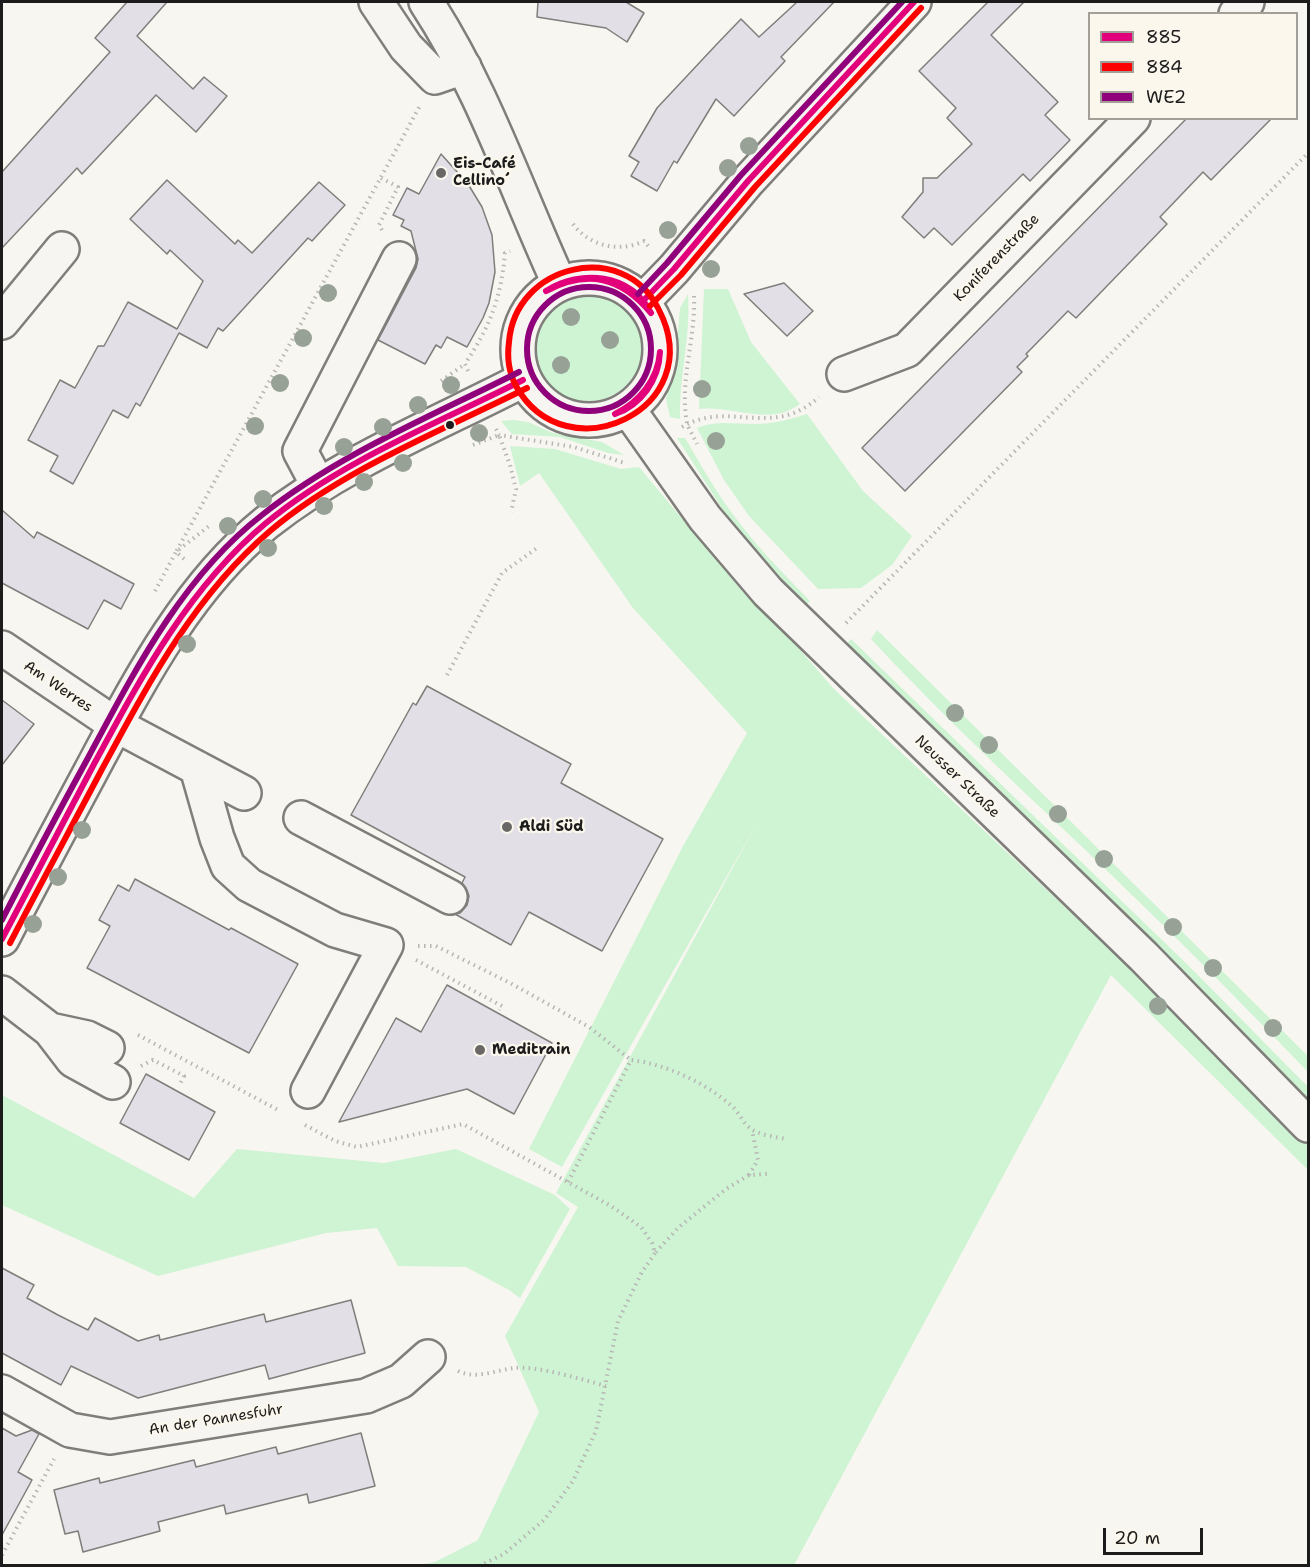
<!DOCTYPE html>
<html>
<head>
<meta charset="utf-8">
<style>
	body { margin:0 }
	#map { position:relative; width:1310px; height:1567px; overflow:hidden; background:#f8f6f0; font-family:"Shantell Sans",sans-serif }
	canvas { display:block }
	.frame { position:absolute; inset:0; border:3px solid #1c1c1c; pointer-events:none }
	.legend { position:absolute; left:1088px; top:12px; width:210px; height:108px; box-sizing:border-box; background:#fbf7ec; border:2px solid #a29f99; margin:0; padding:8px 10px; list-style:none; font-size:18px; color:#1c1c1c }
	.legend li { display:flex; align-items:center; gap:12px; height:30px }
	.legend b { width:30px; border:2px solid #a29f99 }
	.scale { position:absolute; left:1103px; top:1528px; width:100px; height:27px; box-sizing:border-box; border:3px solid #1c1c1c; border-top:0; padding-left:8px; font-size:18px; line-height:21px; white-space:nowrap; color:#1c1c1c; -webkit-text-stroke:4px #fbf7ec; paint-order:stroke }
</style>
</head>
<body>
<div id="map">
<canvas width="1310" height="1567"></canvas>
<div class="frame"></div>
<ul class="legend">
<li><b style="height:8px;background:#e3007b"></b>885</li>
<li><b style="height:8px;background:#f00"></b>884</li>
<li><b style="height:8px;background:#91007b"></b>WE2</li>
</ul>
<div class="scale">20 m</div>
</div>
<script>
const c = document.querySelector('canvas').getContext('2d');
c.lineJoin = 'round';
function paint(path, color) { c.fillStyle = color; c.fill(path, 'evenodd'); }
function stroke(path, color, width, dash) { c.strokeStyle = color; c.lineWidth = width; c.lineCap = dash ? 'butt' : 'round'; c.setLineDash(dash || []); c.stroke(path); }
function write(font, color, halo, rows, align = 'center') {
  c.font = font + ' "Shantell Sans",sans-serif'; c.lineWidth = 4.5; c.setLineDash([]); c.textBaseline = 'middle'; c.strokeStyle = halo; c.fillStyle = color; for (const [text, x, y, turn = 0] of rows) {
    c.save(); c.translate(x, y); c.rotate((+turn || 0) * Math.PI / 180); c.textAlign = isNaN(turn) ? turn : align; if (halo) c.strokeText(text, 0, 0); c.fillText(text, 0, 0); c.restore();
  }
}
paint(new Path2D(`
	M 704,289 L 728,289 L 751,342 L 800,404 C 770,427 733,405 699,409 Z
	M534 347a54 54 0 1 1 108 0a54 54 0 1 1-108 0Z
	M 688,294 C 691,336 679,377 680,419 L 670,417 L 666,399 L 675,363 L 680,308 Z
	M 807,414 L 863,491 L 912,536 L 892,565 L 861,588 L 818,589 L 749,516 L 724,480 L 697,428 C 716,420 735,424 755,424 C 773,424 791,419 807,414 Z
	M 513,420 L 528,422 L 553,433 L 602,442 L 624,455 L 608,453 L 560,437 L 512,434 L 501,421 Z
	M 677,438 L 685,438 C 701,465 716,492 735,517 C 757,547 784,574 810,601 L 806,605 L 774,573 L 730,521 Z
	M 510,446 L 555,449 L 621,469 L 639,467 L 743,592 L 795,644 L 833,688 L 1119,958 L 1308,1146 L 1308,1170 L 1111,975 L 794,1565 L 414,1566 L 435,1562 L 478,1540 L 539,1412 L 505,1336 L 578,1207 L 556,1193 L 756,825 L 562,1167 L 529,1149 L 682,848 L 747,733 L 633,608 L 539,473 L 520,486 Z
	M 877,630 L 1308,1056 L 1308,1072 C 1233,994 1157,918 1079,844 C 1008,777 937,710 871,639 Z
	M 851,639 L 1194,971 L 1308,1087 L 1308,1098 L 1187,976 L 846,644 Z
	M 2,1095 L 194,1198 L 237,1149 L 384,1163 L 456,1149 L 555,1195 L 570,1209 L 520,1298 L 509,1290 L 466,1267 L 398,1266 L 377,1228 L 326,1233 L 158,1276 L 2,1205 Z`), '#cef4d4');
const building = new Path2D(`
	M 127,2 L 167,2 L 137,36 L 193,89 L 204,77 L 227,96 L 196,132 L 156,95 L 82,174 L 77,168 L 2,248 L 2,172 L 110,52 L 95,38 Z
	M 538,2 L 626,2 L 644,13 L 627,42 L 606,28 L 537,17 Z
	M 797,2 L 834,2 L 781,57 L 785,61 L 734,116 L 716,99 L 677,163 L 674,161 L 657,191 L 631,176 L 639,162 L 629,156 L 657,108 L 716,45 L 741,19 L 759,37 Z
	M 988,2 L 1024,2 L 991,35 L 1058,102 L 1045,115 L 1070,140 L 1030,181 L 1023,174 L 952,245 L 934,228 L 924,238 L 902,217 L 923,192 L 923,178 L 937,178 L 972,144 L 947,118 L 956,108 L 919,71 Z
	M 1187,118 L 1272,118 L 1211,180 L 1203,172 L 1160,217 L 1167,224 L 1076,318 L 1068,311 L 1026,354 L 1028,356 L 1017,367 L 1022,372 L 905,491 L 862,448 Z
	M 441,154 L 468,184 L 482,207 L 492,235 L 495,272 L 489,303 L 483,318 L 467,347 L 447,337 L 441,348 L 436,345 L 425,364 L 378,340 L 416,268 L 418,259 L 411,231 L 401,226 L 404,220 L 393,215 L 407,188 L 419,194 Z
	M 167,180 L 235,244 L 238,240 L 252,253 L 319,182 L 345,205 L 312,241 L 308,238 L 223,331 L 218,328 L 207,348 L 179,333 L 140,406 L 136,403 L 128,418 L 113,410 L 73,484 L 50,471 L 58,456 L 28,440 L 60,380 L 75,388 L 98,346 L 104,346 L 128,302 L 177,329 L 203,281 L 170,250 L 167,254 L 130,219 Z
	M 784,283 L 813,311 L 787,336 L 744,294 Z
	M 2,510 L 34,538 L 37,532 L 134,584 L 121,609 L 104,600 L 88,629 L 2,583 Z
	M 427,686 L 571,764 L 561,783 L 663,839 L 602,951 L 529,912 L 511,945 L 455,914 L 460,913 L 467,905 L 469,896 L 466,888 L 462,883 L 465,877 L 351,815 L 413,703 L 416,705 Z
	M 2,700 L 34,724 L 2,765 Z
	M 135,879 L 229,930 L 231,928 L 298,964 L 249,1053 L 87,968 L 110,926 L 99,920 L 118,885 L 129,891 Z
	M 447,985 L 552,1043 L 514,1114 L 467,1089 L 339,1122 L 396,1018 L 421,1032 Z
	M 146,1074 L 215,1112 L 189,1160 L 120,1123 Z
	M 2,1268 L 34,1285 L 27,1298 L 58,1315 L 88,1330 L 95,1318 L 138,1341 L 159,1335 L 160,1340 L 264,1314 L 266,1322 L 351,1300 L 365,1353 L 269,1379 L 265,1365 L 138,1398 L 71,1366 L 61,1385 L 2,1353 Z
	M 2,1428 L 16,1436 L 32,1430 L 39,1434 L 18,1472 L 32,1480 L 2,1535 Z
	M 361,1433 L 375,1486 L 309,1503 L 307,1494 L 226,1514 L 224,1505 L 158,1522 L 160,1531 L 83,1552 L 78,1531 L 65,1534 L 54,1490 L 99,1478 L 100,1483 L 194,1460 L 196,1467 L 276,1447 L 278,1454 Z`);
paint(building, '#e2dfe7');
stroke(building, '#7f7e7b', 1.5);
const minor = new Path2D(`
	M 376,2 L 406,47 L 435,77 L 464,67
	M 1236,14 L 1247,2
	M 644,300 L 674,269 L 748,181 L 914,2
	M 2,322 L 62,249
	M 844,374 L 907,350 L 1133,118
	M 318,485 L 300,451 L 399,259
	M 2,648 L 116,725 L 244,793
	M 197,768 L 217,838 L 228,866 L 249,885 L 335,930 L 386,945 L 308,1091
	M 301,818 L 450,897
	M 2,939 C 31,883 61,827 91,771 C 138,683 187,587 266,523 C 343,462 436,425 523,380
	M 2,993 L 50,1030 L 73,1060 L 113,1082
	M 50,1030 L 87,1038 L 107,1048
	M 2,1392 L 70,1430 L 110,1437 L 366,1396 L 401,1381 L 428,1357`);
const major = new Path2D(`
	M 426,2 C 483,89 516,189 559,283
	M518 349a71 71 0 1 1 142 0a71 71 0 1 1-142 0Z
	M 628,409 L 705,518 L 768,592 L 1144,957 L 1308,1125`);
stroke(minor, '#7f7e7b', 38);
stroke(major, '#7f7e7b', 38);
stroke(new Path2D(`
	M 381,178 L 398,187 L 379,225 L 382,230
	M 573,224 C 589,246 620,253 644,241 L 650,248
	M 694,296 C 696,338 679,380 687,423 C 689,430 694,437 697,444
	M 468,371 L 465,364 C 490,326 501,299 505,253 L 510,251
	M 441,381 L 465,364
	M 682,427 C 730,399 771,440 819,397
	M 496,429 L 499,435 L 574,447 L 625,463
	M 473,445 L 499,435 L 510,465 L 516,489 L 511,512
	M 184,559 L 176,552 L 421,104
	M 155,591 L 176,552 L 209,526
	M 846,623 L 1308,153
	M 447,675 L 502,573 L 537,548
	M 418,946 L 436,946 L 512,984 L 589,1027 L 631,1060
	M 416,960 L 502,1006 L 499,1010
	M 138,1035 L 280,1111
	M 141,1066 L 153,1060 L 184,1076 L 179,1086
	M 305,1125 L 335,1141 L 357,1147 L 463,1124 L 611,1206 L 641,1227 L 652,1243 L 655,1253 L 679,1227 L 726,1189 L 749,1175 L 767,1174
	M 749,1175 L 758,1160 L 752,1130
	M 568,1182 L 631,1060 C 666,1064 706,1083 733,1107 C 739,1113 743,1123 750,1128 C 758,1135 776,1137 786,1139
	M 458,1371 C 476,1380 496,1370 514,1368 C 535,1365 584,1380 606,1386
	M 2,1555 L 54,1459
	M 479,1566 L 504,1554 L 544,1520 L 573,1481 L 596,1431 L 618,1321 L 642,1272 L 655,1253`), '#b7b6b4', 4, [1.5, 4.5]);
stroke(minor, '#f6f5f1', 33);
stroke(major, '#f6f5f1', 33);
stroke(new Path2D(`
	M 546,291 C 581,269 630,273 651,313
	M 546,291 C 588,269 621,277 651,313
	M 644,300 L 674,269 L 748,181 L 914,2
	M 615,414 C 639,402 658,380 660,352
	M 615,414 C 641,405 659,380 660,352
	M 2,939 C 32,881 63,824 93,766 C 140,679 188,588 266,523 C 341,461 436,424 523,380`), '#e3007b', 6);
stroke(new Path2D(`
	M 650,306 L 681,275 L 755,187 L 921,8
	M 658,308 C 623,239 515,264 509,342 C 507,357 509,373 516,386 C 566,476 710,409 659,310
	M 10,943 C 40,885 71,828 101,771 C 148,684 194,596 270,531 C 342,470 443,430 527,388`), '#f00', 6);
stroke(new Path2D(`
	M527 349a62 62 0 1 1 124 0a62 62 0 1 1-124 0Z
	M 638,294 L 667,263 L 741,175 L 902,2
	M 2,920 C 30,865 59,811 89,756 C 135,670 183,576 262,515 C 339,454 432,416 519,372`), '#91007b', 6);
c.fillStyle = '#97a196';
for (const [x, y] of [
	[749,146],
	[728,168],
	[668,230],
	[711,269],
	[328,293],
	[571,317],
	[303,338],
	[610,340],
	[561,365],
	[280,383],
	[451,385],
	[702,389],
	[418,405],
	[255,426],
	[383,427],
	[479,433],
	[716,441],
	[344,447],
	[403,463],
	[364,482],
	[263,499],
	[324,506],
	[228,526],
	[268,548],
	[187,644],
	[955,713],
	[989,745],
	[1058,814],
	[82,830],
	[1104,859],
	[58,877],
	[33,924],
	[1173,927],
	[1213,968],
	[1158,1006],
	[1273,1028]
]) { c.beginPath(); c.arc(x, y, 9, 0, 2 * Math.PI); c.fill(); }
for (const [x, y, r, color] of [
	[441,173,6,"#696866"],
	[450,425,5,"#1c1c1c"],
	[507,827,6,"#696866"],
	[480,1050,6,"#696866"]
]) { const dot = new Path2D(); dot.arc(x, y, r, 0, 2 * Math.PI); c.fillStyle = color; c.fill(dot); stroke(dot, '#fbf7ec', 2); }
write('bold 15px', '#1c1c1c', '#fbf7ec', [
	["Eis-Café",453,164],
	["Cellino´",453,181],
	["Aldi Süd",519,827],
	["Meditrain",492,1050]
], 'left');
write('15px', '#1c1c1c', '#fbf7ec', [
	["Koniferenstraße",997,258,-46],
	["Am Werres",58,687,34],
	["Neusser Straße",957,777,44],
	["An der Pannesfuhr",216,1420,-9]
]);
</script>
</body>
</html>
